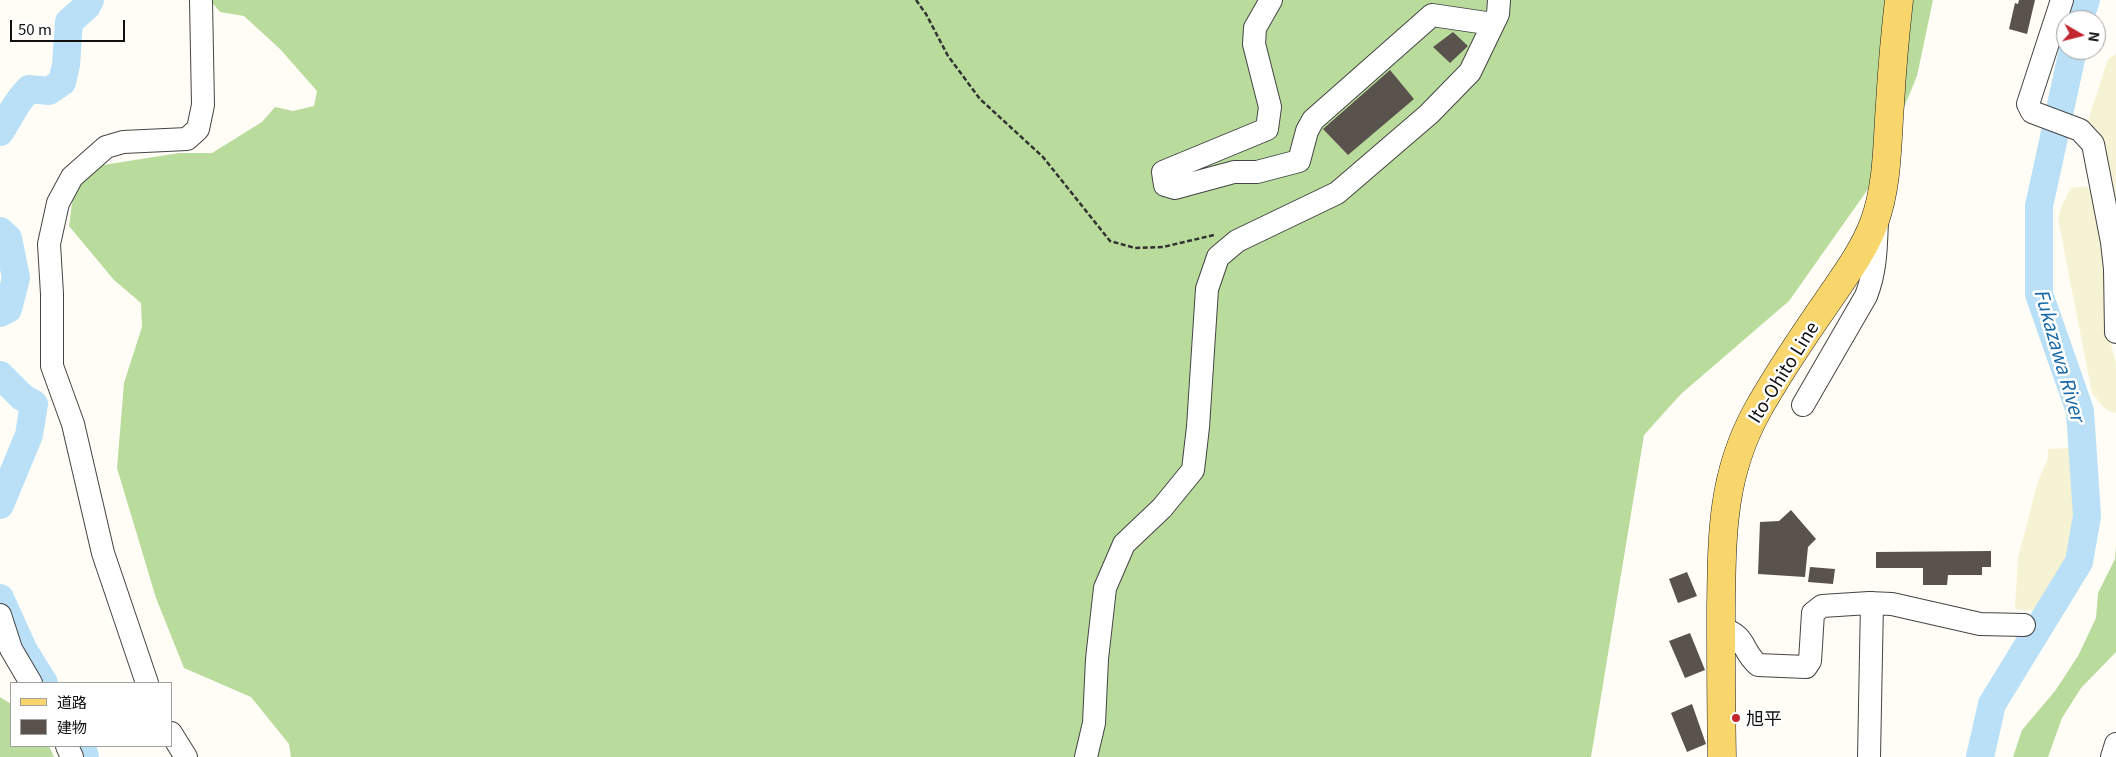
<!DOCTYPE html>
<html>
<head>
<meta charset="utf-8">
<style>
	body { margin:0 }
	#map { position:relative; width:2116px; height:757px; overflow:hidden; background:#fffdf5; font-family:Georgia,"Noto Sans JP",serif }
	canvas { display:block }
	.legend { position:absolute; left:10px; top:682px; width:162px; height:65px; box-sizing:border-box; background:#fff; border:1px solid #a0a0a0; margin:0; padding:6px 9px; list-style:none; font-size:15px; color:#111 }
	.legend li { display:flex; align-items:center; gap:10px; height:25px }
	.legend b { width:25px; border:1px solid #a0a0a0 }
	.north { position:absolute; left:2056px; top:10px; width:50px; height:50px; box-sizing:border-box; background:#fff; border:1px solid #a0a0a0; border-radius:50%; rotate:98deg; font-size:14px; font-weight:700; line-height:20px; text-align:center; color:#111 }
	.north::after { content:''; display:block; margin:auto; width:18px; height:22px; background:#c4262e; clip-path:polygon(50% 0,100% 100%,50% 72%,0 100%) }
	.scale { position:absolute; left:10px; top:20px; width:115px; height:22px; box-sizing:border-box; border:2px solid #111; border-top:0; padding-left:6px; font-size:15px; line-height:18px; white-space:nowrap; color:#111; -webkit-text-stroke:4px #fff; paint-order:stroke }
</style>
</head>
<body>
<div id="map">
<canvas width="2116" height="757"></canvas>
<ul class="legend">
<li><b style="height:6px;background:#f9d66b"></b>道路</li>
<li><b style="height:14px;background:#5a524d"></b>建物</li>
</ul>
<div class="north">N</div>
<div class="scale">50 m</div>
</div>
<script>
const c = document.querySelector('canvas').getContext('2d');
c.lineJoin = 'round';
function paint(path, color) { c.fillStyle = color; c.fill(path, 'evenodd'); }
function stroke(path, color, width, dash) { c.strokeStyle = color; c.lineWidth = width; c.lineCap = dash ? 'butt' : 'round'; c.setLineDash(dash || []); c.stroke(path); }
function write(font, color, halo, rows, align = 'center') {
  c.font = font + ' Georgia,"Noto Sans JP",serif'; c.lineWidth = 5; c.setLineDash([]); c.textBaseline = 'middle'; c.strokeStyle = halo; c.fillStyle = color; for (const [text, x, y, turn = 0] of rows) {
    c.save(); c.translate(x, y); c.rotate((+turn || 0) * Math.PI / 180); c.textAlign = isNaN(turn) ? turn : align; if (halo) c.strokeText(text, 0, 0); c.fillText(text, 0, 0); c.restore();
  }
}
paint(new Path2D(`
	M 2116,54 L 2116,222 L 2100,142 L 2095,130 L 2087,124 L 2108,59 Z
	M 2087,186 L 2097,204 L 2105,241 L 2109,336 L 2116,364 L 2116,413 L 2106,410 L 2092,393 L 2058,219 L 2063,203 L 2071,188 Z
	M 2070,448 L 2079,464 L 2084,516 L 2078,519 L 2074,554 L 2069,569 L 2035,610 L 2019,610 L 2015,608 L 2018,558 L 2038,481 L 2048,458 L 2048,449 Z`), '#f6f3d4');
paint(new Path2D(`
	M 210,0 L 1933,0 L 1917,76 L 1873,182 L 1789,301 L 1681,394 L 1644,435 L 1591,757 L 291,757 L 289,744 L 251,697 L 184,668 L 156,598 L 117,468 L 124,383 L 142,327 L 141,303 L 114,280 L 69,226 L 75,181 L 103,165 L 179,153 L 212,153 L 262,122 L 275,107 L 293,111 L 314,106 L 317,91 L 280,49 L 244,16 L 220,12 Z
	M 2116,545 L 2116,652 L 2081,688 L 2062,718 L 2048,757 L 2013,757 L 2022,730 L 2055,691 L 2078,656 L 2096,618 L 2098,593 L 2115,559 Z
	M 0,697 L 11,704 L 11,746 L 49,746 L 54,757 L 0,757 Z`), '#b9dc9c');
stroke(new Path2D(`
	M 2079,20 L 2086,0
	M 0,132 C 10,117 16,101 29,89 L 49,91 L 62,82 L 66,65 L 69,22 L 87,6 L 90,0
	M 0,231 L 8,238 L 16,278 L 8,309 L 0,313
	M 0,375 L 22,397 L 34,404 L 29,435 L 0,505
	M 0,598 L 24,651 L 44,683
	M 82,746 L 85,757
	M 1980,757 L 1992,704 L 2079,562 L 2087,516 L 2080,411 L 2039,294 L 2039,206 L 2073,50`), '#b9e0f7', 28);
paint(new Path2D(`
	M 2019,0 L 2035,0 L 2027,34 L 2009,29 L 2015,3 L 2018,4 Z
	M 1453,32 L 1468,46 L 1450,63 L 1433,47 Z
	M 1390,70 L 1414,99 L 1348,155 L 1323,129 Z
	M 1791,510 L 1816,539 L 1808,547 L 1805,577 L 1758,574 L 1760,522 L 1779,521 Z
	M 1991,551 L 1991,567 L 1982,567 L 1982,575 L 1948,575 L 1947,585 L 1923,585 L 1923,568 L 1876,568 L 1876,552 Z
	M 1810,567 L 1835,569 L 1833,584 L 1808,582 Z
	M 1687,572 L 1697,596 L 1678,603 L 1669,579 Z
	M 1690,633 L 1705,670 L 1685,678 L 1669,641 Z
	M 1692,704 L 1706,744 L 1687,752 L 1671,713 Z`), '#5a524d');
const minor = new Path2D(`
	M 1271,0 L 1255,28 L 1254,44 L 1270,107 L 1267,129 L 1163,172 L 1165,185 L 1175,188 L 1234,172 L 1257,172 L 1299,161 L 1307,131 L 1313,120 L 1432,15 L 1493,24
	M 2062,0 L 2028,104 L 2032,112 L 2080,130 L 2093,144 L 2112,242 L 2115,269 L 2116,332
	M 1803,405 L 1866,296 C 1876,271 1876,246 1877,220
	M 0,615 L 11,649 L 31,683
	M 1721,628 C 1748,637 1740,649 1758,665 L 1806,667 L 1810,661 L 1813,613 L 1822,606 L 1869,603 L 1892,604 L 1980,624 L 2024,625
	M 147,683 L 103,553 L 73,424 L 52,366 L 52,294 L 49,244 L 58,203 L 72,177 L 106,147 L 123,142 L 187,139 L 198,129 L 203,105 L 201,0
	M 171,733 L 186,757
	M 67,746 L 72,757
	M 1086,757 L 1094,723 L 1097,659 L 1105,588 L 1124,544 L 1162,508 L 1193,470 L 1198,427 L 1207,289 L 1218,257 L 1237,241 L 1337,193 L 1429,114 L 1470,72 L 1498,14 L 1499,0
	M 1869,757 L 1872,603
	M 2112,757 L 2116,744`);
const major = new Path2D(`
	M 1722,757 C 1721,707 1721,658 1721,609 C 1722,538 1721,478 1756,413 C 1777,375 1802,338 1827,302 C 1844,277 1863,252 1874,223 C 1888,185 1887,143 1890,104 C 1892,69 1895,35 1899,0`);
stroke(minor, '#444', 24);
stroke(major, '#222', 29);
stroke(new Path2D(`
	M 916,0 L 926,14 L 948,56 L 980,99 L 1043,157 L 1110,241 L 1135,248 L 1163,247 L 1214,235`), '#333', 2.5, [5, 2.5]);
stroke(minor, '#fff', 22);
stroke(major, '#f9d66b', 28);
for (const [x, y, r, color] of [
	[1736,718,5,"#c4262e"]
]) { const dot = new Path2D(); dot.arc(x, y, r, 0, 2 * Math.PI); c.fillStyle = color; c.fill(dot); stroke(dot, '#fff', 2); }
write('18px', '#111', '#fff', [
	["Ito-Ohito Line",1783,372,-58]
]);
write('18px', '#111', '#fff', [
	["旭平",1746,718]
], 'left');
write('italic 19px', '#1768a6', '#fff', [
	["Fukazawa River",2060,355,74]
]);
</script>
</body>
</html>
